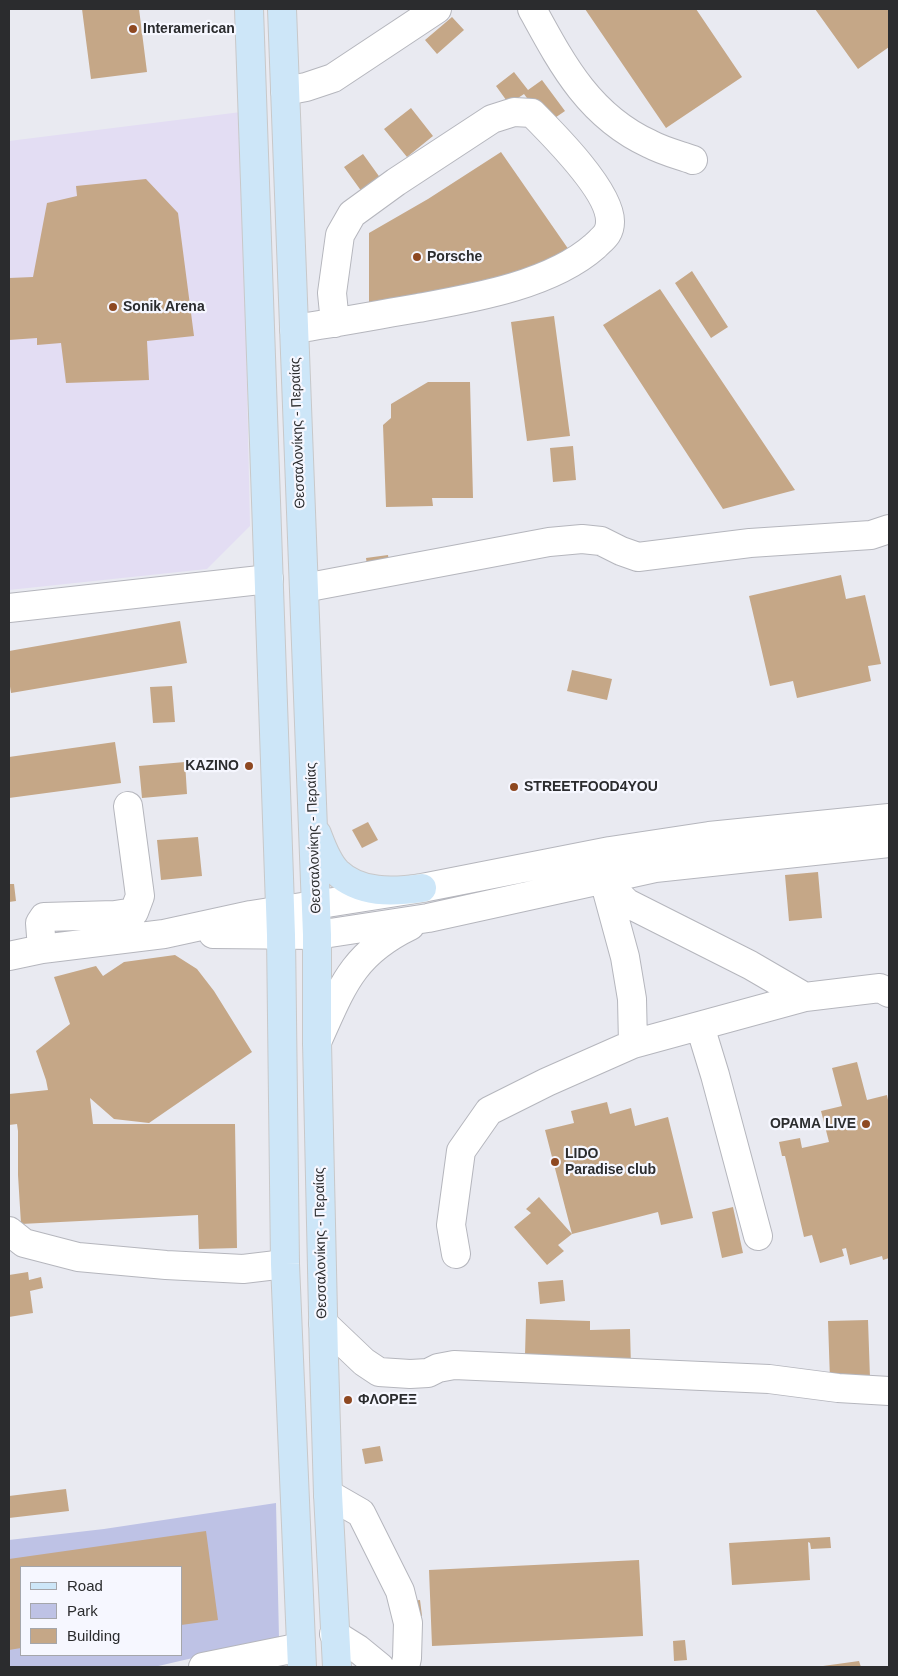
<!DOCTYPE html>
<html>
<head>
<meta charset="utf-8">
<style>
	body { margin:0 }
	#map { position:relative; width:898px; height:1676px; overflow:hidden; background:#e9eaf1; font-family:Helvetica,sans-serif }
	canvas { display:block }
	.frame { position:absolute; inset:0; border:10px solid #2b2c2e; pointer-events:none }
	.legend { position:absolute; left:20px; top:1566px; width:162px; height:90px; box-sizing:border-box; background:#f6f7ff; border:1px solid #a5a6ab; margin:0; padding:6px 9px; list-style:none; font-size:15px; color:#2b2c2e }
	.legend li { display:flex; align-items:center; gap:10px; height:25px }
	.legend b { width:25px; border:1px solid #a5a6ab }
</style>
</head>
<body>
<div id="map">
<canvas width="898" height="1676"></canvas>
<div class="frame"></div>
<ul class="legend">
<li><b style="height:6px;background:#cde6f8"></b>Road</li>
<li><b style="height:14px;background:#bec2e5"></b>Park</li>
<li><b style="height:14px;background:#c5a787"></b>Building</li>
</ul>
</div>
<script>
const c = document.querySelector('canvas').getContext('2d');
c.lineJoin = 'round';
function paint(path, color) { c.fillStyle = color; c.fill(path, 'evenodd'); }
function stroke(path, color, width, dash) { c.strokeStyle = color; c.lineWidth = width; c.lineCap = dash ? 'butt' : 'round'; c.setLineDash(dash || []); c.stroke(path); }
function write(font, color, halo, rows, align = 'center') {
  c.font = font + ' Helvetica,sans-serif'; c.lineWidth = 4.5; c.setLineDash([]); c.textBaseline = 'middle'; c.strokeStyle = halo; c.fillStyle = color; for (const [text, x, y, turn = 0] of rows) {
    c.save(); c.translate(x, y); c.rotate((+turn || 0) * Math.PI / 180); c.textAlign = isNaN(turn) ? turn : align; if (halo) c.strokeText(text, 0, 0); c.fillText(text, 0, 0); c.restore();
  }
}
paint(new Path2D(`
	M 241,112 L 250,526 L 207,569 L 9,590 L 9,141 Z`), '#e3ddf3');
paint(new Path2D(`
	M 276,1503 L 279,1638 L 154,1667 L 9,1667 L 9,1540 L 104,1529 ZM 21,1567 L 181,1567 L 181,1655 L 21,1655 Z`), '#bec2e5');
paint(new Path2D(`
	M 82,9 L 139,9 L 147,72 L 91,79 Z
	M 585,9 L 696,9 L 742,77 L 666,128 Z
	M 815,9 L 889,9 L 889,47 L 858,69 Z
	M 452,17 L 464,30 L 437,54 L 425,40 Z
	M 514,72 L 528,90 L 542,80 L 565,111 L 546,124 L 524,94 L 509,104 L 496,86 Z
	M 411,108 L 433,136 L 407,157 L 384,129 Z
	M 501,152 L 569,250 L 546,266 L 369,306 L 369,233 L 428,199 Z
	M 363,154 L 381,179 L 362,192 L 344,167 Z
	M 146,179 L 178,213 L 194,336 L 147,341 L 149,380 L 66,383 L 61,343 L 37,345 L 37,338 L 9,340 L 9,278 L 33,277 L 47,203 L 77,196 L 76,186 Z
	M 692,271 L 728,327 L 711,338 L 675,283 Z
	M 660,289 L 795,490 L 723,509 L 603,325 Z
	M 554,316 L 570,436 L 527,441 L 511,322 Z
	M 428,382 L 470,382 L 473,498 L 432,498 L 433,506 L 386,507 L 383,425 L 391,418 L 391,404 Z
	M 573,446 L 576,480 L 553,482 L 550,448 Z
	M 388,555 L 390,570 L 368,572 L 366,558 Z
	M 841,575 L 846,599 L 865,595 L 881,664 L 868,666 L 871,681 L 797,698 L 793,681 L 770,686 L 749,596 Z
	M 180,621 L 187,663 L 11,693 L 9,680 L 9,651 Z
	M 572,670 L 612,679 L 607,700 L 567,691 Z
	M 172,686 L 175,722 L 153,723 L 150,687 Z
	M 115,742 L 121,783 L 9,798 L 9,757 Z
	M 185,762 L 187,794 L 142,798 L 139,766 Z
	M 368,822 L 378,840 L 362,848 L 352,830 Z
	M 198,837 L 202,876 L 161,880 L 157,840 Z
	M 818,872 L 822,918 L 789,921 L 785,875 Z
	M 9,884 L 14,884 L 16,901 L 9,902 Z
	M 175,955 L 197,969 L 214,991 L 252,1052 L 149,1123 L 114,1119 L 90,1098 L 93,1124 L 235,1124 L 237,1248 L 199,1249 L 198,1215 L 21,1224 L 18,1175 L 18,1131 L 17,1124 L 9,1125 L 9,1094 L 48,1090 L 46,1080 L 36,1051 L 70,1024 L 54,977 L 96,966 L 103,976 L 124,962 Z
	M 857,1062 L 867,1100 L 887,1095 L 889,1105 L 889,1258 L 883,1260 L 882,1256 L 850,1265 L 846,1248 L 842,1249 L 844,1256 L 820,1263 L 812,1235 L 804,1237 L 785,1156 L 782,1156 L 779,1142 L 800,1138 L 802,1148 L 829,1142 L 821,1111 L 842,1106 L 832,1068 Z
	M 607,1102 L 610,1114 L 631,1108 L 635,1126 L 668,1117 L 693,1218 L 661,1225 L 658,1212 L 572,1234 L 545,1130 L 574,1123 L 571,1111 Z
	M 539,1197 L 572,1234 L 558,1245 L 564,1251 L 547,1265 L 514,1227 L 531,1213 L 526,1209 Z
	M 733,1207 L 743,1253 L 722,1258 L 712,1212 Z
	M 28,1272 L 29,1280 L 41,1277 L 43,1288 L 30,1291 L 33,1313 L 9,1317 L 9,1275 Z
	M 563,1280 L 565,1301 L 540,1304 L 538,1282 Z
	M 526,1319 L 590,1321 L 590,1330 L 630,1329 L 631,1368 L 525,1355 Z
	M 868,1320 L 870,1378 L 830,1380 L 828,1321 Z
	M 380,1446 L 383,1461 L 365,1464 L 362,1449 Z
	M 66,1489 L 69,1511 L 9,1518 L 9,1496 Z
	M 206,1531 L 218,1620 L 181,1625 L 181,1567 L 21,1567 L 21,1648 L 9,1650 L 9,1559 Z
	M 830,1537 L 831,1548 L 811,1549 L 810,1543 L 808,1542 L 810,1580 L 732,1585 L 729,1543 Z
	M 639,1560 L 643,1636 L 432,1646 L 429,1570 Z
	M 420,1600 L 422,1616 L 412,1617 L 411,1601 Z
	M 685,1640 L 687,1660 L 674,1661 L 673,1641 Z
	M 859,1661 L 861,1667 L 823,1667 L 823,1666 Z`), '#c5a787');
const minor = new Path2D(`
	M 532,9 C 562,64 589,116 650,144 C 663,151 679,155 693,160
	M 285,91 L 306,87 L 333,78 L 437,9
	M 294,329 C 335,323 377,315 418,308 C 473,298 551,285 595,246 C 603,238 610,234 610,222 C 611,192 553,134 532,113 L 514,112 L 492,119 L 396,182 L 352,214 L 340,235 L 332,293 L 335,323
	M 304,588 L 549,542 L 582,539 L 601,541 L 621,551 L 638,557 L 750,543 L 871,535 L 889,529
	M 9,608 L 269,579
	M 603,879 L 627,903 L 750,965 L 805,997
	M 604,880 L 625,957 L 632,999 L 633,1044
	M 213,934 L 317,935 L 428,918 L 655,868 L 889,843
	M 42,949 L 40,923 L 44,917 L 115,915 L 134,912 L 140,896 L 128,806
	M 9,956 L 42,949 L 164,934 L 251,915 L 422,888 L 610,851 L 709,836 L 889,818
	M 700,1026 L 715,1075 L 758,1236
	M 317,1042 C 342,987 352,954 410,926
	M 9,1231 L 24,1243 L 78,1257 L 166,1265 L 243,1269 L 285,1264
	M 456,1254 L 451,1225 L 461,1151 L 489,1111 L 547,1082 L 633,1044 L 805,997 L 880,988 L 889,993
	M 323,1323 L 364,1362 L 379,1372 L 410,1374 L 428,1373 L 438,1368 L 454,1365 L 769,1379 L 838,1388 L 889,1391
	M 328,1494 L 361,1513 L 400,1591 L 408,1623 L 407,1658 L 405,1667
	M 334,1634 L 358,1649 L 380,1667
	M 203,1667 L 301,1647`);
const major = new Path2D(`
	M 249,9 L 281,935 L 285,1264 L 302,1667
	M 282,9 L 317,935 L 317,1042 L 324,1359 L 328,1494 L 337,1667
	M 317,834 C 322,847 327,862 337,872 C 360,894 393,892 422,888`);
stroke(minor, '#b5b6bd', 30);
stroke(major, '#c8c8c9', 30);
stroke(minor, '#fff', 28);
stroke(major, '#cde6f8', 28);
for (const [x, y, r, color] of [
	[133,29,5,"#8e4821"],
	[417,257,5,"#8e4821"],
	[113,307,5,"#8e4821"],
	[249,766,5,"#8e4821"],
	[514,787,5,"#8e4821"],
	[866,1124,5,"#8e4821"],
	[555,1162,5,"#8e4821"],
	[348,1400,5,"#8e4821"]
]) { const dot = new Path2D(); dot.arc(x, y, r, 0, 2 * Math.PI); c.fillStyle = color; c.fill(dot); stroke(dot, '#f6f7ff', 2); }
write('bold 14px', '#2b2c2e', '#f6f7ff', [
	["Interamerican",143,29],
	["Porsche",427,257],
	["Sonik Arena",123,307],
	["ΚΑΖΙΝΟ",239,766,"right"],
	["STREETFOOD4YOU",524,787],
	["ΟΡΑΜΑ LIVE",856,1124,"right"],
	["LIDO",565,1154],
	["Paradise club",565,1170],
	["ΦΛΟΡΕΞ",358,1400]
], 'left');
write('14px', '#2b2c2e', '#f6f7ff', [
	["Θεσσαλονίκης - Περαίας",298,433,-92],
	["Θεσσαλονίκης - Περαίας",314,838,-92],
	["Θεσσαλονίκης - Περαίας",321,1243,-91]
]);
</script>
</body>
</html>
